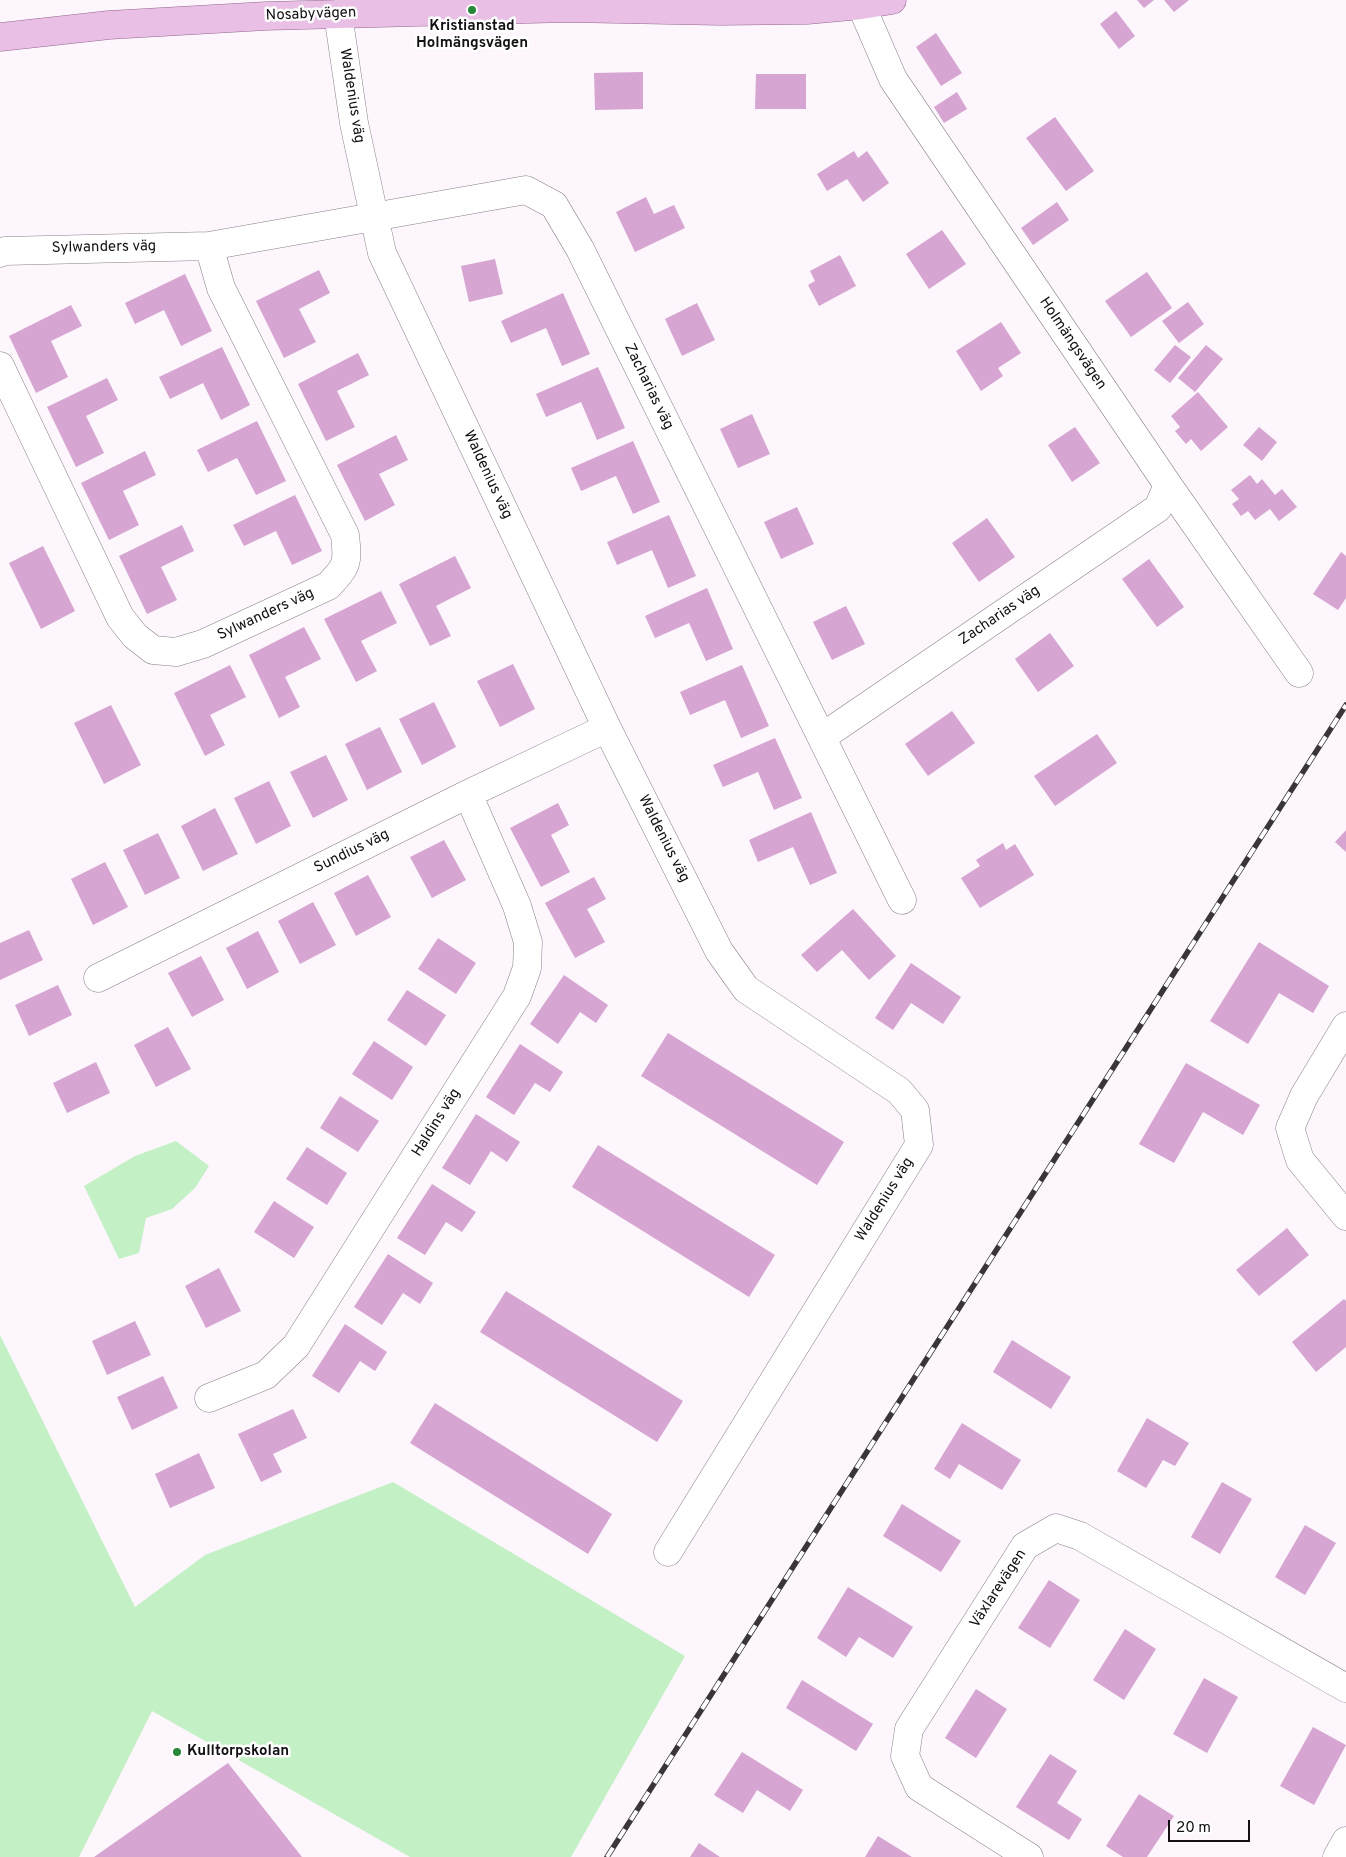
<!DOCTYPE html>
<html>
<head>
<meta charset="utf-8">
<style>
	body { margin:0 }
	#map { position:relative; width:1346px; height:1857px; overflow:hidden; background:#fdf6fc; font-family:Overpass,sans-serif }
	canvas { display:block }
	.scale { position:absolute; left:1168px; top:1820px; width:82px; height:22px; box-sizing:border-box; border:2px solid #131013; border-top:0; padding-left:6px; font-size:15px; line-height:18px; white-space:nowrap; color:#131013; -webkit-text-stroke:4px #fff; paint-order:stroke }
</style>
</head>
<body>
<div id="map">
<canvas width="1346" height="1857"></canvas>
<div class="scale">20 m</div>
</div>
<script>
const c = document.querySelector('canvas').getContext('2d');
c.lineJoin = 'round';
function paint(path, color) { c.fillStyle = color; c.fill(path, 'evenodd'); }
function stroke(path, color, width, dash) { c.strokeStyle = color; c.lineWidth = width; c.lineCap = dash ? 'butt' : 'round'; c.setLineDash(dash || []); c.stroke(path); }
function write(font, color, halo, rows, align = 'center') {
  c.font = font + ' Overpass,sans-serif'; c.lineWidth = 5; c.setLineDash([]); c.textBaseline = 'middle'; c.strokeStyle = halo; c.fillStyle = color; for (const [text, x, y, turn = 0] of rows) {
    c.save(); c.translate(x, y); c.rotate((+turn || 0) * Math.PI / 180); c.textAlign = isNaN(turn) ? turn : align; if (halo) c.strokeText(text, 0, 0); c.fillText(text, 0, 0); c.restore();
  }
}
paint(new Path2D(`
	M 176,1141 L 209,1166 L 195,1188 L 172,1209 L 146,1218 L 139,1253 L 119,1259 L 84,1186 L 135,1156 Z
	M 0,1335 L 135,1607 L 205,1555 L 393,1482 L 685,1656 L 571,1857 L 410,1857 L 152,1711 L 79,1857 L 0,1857 Z`), '#c3f0c5');
paint(new Path2D(`
	M 1137,0 L 1154,0 L 1144,8 Z
	M 1164,0 L 1189,0 L 1174,12 Z
	M 1116,11 L 1135,36 L 1119,49 L 1100,24 Z
	M 936,33 L 962,73 L 941,86 L 916,47 Z
	M 643,72 L 643,109 L 595,110 L 594,73 Z
	M 756,74 L 806,74 L 806,109 L 755,109 Z
	M 957,92 L 967,109 L 944,123 L 934,107 Z
	M 1055,117 L 1094,171 L 1066,191 L 1026,138 Z
	M 854,151 L 858,158 L 867,151 L 889,183 L 863,202 L 847,179 L 827,191 L 817,174 Z
	M 646,197 L 654,214 L 674,205 L 685,228 L 635,252 L 616,212 Z
	M 1057,202 L 1069,220 L 1033,245 L 1021,228 Z
	M 942,230 L 966,264 L 929,289 L 906,254 Z
	M 840,255 L 856,286 L 819,306 L 808,285 L 815,281 L 810,271 Z
	M 495,259 L 503,294 L 469,302 L 461,266 Z
	M 319,270 L 330,293 L 299,309 L 316,342 L 284,358 L 256,301 Z
	M 1147,272 L 1172,308 L 1131,337 L 1105,301 Z
	M 185,274 L 212,331 L 181,346 L 164,310 L 135,324 L 125,303 Z
	M 563,293 L 590,354 L 562,366 L 546,328 L 511,343 L 501,321 Z
	M 1188,302 L 1204,324 L 1179,343 L 1162,321 Z
	M 697,303 L 715,340 L 682,356 L 665,319 Z
	M 71,305 L 82,326 L 51,341 L 68,377 L 36,393 L 9,336 Z
	M 1001,322 L 1021,353 L 998,368 L 1003,376 L 981,391 L 956,351 Z
	M 1175,345 L 1191,357 L 1170,383 L 1154,370 Z
	M 1206,345 L 1223,359 L 1195,392 L 1178,378 Z
	M 222,347 L 250,405 L 221,420 L 203,383 L 170,399 L 159,377 Z
	M 358,353 L 369,375 L 337,391 L 355,427 L 326,441 L 298,384 Z
	M 598,367 L 625,428 L 597,440 L 581,402 L 546,417 L 536,394 Z
	M 107,378 L 118,400 L 86,416 L 104,453 L 76,467 L 47,407 Z
	M 1198,392 L 1228,427 L 1201,451 L 1191,439 L 1186,444 L 1175,431 L 1180,427 L 1171,416 Z
	M 752,414 L 770,454 L 738,468 L 720,429 Z
	M 257,421 L 286,481 L 256,495 L 237,458 L 208,472 L 197,450 Z
	M 1075,427 L 1100,463 L 1072,482 L 1048,445 Z
	M 1259,427 L 1277,442 L 1262,461 L 1243,445 Z
	M 396,435 L 408,460 L 379,474 L 395,505 L 365,521 L 337,465 Z
	M 633,441 L 660,502 L 633,514 L 616,476 L 581,491 L 571,468 Z
	M 145,451 L 156,475 L 123,491 L 139,525 L 109,540 L 81,483 Z
	M 1250,475 L 1257,484 L 1262,479 L 1275,495 L 1282,489 L 1297,507 L 1279,521 L 1270,509 L 1255,520 L 1248,511 L 1241,516 L 1232,504 L 1239,499 L 1231,490 Z
	M 295,495 L 322,551 L 292,565 L 276,531 L 244,546 L 233,525 Z
	M 797,507 L 814,544 L 781,559 L 764,522 Z
	M 669,515 L 696,576 L 668,588 L 652,550 L 617,565 L 607,542 Z
	M 987,518 L 1015,557 L 979,582 L 952,543 Z
	M 182,525 L 194,551 L 161,567 L 177,600 L 147,614 L 119,556 Z
	M 43,546 L 75,611 L 41,629 L 9,563 Z
	M 1341,552 L 1346,556 L 1346,598 L 1338,610 L 1313,594 Z
	M 455,556 L 471,588 L 436,606 L 451,636 L 430,646 L 399,584 Z
	M 1149,559 L 1184,607 L 1157,627 L 1122,579 Z
	M 707,588 L 733,649 L 706,661 L 689,623 L 655,638 L 645,616 Z
	M 381,591 L 397,623 L 361,641 L 377,671 L 356,682 L 324,619 Z
	M 846,606 L 865,644 L 832,660 L 813,622 Z
	M 304,627 L 321,659 L 285,677 L 300,707 L 279,718 L 249,655 Z
	M 1050,633 L 1074,666 L 1038,692 L 1015,659 Z
	M 513,664 L 535,709 L 500,727 L 477,681 Z
	M 230,665 L 246,697 L 210,715 L 225,745 L 205,756 L 174,693 Z
	M 742,665 L 769,726 L 741,738 L 725,700 L 690,715 L 680,692 Z
	M 434,702 L 456,747 L 422,765 L 399,719 Z
	M 111,705 L 141,765 L 104,784 L 74,723 Z
	M 952,711 L 975,743 L 928,776 L 905,744 Z
	M 380,727 L 402,772 L 367,790 L 345,744 Z
	M 1097,734 L 1117,763 L 1055,806 L 1034,776 Z
	M 775,738 L 802,798 L 774,810 L 758,772 L 723,787 L 713,765 Z
	M 326,755 L 348,800 L 313,818 L 290,772 Z
	M 269,781 L 291,826 L 256,844 L 234,798 Z
	M 558,803 L 569,825 L 551,835 L 570,872 L 541,887 L 510,828 Z
	M 215,808 L 238,854 L 203,871 L 181,826 Z
	M 811,812 L 837,873 L 810,885 L 793,847 L 758,862 L 749,840 Z
	M 1346,830 L 1346,852 L 1335,842 Z
	M 158,833 L 180,878 L 145,895 L 123,850 Z
	M 444,840 L 466,880 L 432,898 L 410,857 Z
	M 1003,843 L 1006,850 L 1015,844 L 1034,875 L 980,908 L 961,878 L 980,866 L 976,860 Z
	M 105,862 L 128,907 L 93,925 L 71,879 Z
	M 368,875 L 391,917 L 356,936 L 334,893 Z
	M 594,877 L 606,899 L 587,909 L 605,942 L 575,958 L 545,903 Z
	M 313,902 L 336,945 L 300,964 L 278,921 Z
	M 853,909 L 896,956 L 869,980 L 842,950 L 817,972 L 801,955 Z
	M 29,930 L 43,960 L 0,980 L 0,943 Z
	M 258,931 L 279,972 L 247,989 L 226,948 Z
	M 438,938 L 476,963 L 456,994 L 418,969 Z
	M 1259,942 L 1329,986 L 1313,1013 L 1279,993 L 1248,1044 L 1210,1021 Z
	M 201,956 L 224,1000 L 192,1017 L 168,973 Z
	M 911,963 L 961,997 L 943,1024 L 911,1003 L 893,1030 L 875,1018 Z
	M 564,975 L 608,1005 L 596,1023 L 580,1012 L 558,1044 L 530,1024 Z
	M 58,985 L 72,1015 L 29,1036 L 15,1005 Z
	M 407,990 L 446,1015 L 426,1046 L 387,1020 Z
	M 168,1027 L 191,1069 L 156,1087 L 134,1045 Z
	M 668,1033 L 844,1142 L 817,1185 L 641,1076 Z
	M 374,1041 L 413,1067 L 392,1100 L 352,1074 Z
	M 520,1044 L 563,1072 L 550,1092 L 535,1083 L 514,1115 L 486,1097 Z
	M 96,1062 L 110,1093 L 67,1113 L 53,1083 Z
	M 1186,1063 L 1260,1105 L 1243,1135 L 1203,1112 L 1174,1163 L 1139,1144 Z
	M 340,1096 L 379,1121 L 358,1152 L 320,1128 Z
	M 476,1114 L 520,1142 L 507,1162 L 491,1151 L 470,1185 L 442,1168 Z
	M 598,1145 L 775,1255 L 749,1297 L 572,1187 Z
	M 307,1147 L 347,1173 L 327,1205 L 286,1179 Z
	M 432,1184 L 476,1212 L 462,1232 L 446,1222 L 425,1255 L 397,1238 Z
	M 274,1201 L 314,1227 L 294,1258 L 254,1232 Z
	M 1287,1228 L 1309,1255 L 1259,1296 L 1236,1270 Z
	M 388,1254 L 433,1283 L 420,1304 L 403,1293 L 382,1325 L 354,1307 Z
	M 219,1268 L 241,1311 L 206,1328 L 185,1286 Z
	M 506,1291 L 683,1401 L 657,1442 L 480,1332 Z
	M 1344,1299 L 1346,1301 L 1346,1347 L 1316,1372 L 1292,1342 Z
	M 135,1321 L 151,1355 L 107,1375 L 92,1341 Z
	M 345,1324 L 387,1352 L 375,1371 L 360,1361 L 339,1393 L 312,1376 Z
	M 1012,1340 L 1071,1377 L 1051,1409 L 993,1372 Z
	M 163,1376 L 178,1408 L 132,1430 L 117,1397 Z
	M 435,1403 L 612,1514 L 588,1554 L 410,1443 Z
	M 293,1409 L 307,1438 L 273,1454 L 282,1472 L 261,1482 L 238,1434 Z
	M 1147,1418 L 1189,1443 L 1175,1466 L 1163,1460 L 1146,1488 L 1117,1471 Z
	M 962,1423 L 1021,1460 L 1002,1490 L 959,1464 L 950,1479 L 934,1469 Z
	M 199,1453 L 215,1488 L 170,1508 L 155,1474 Z
	M 1222,1482 L 1252,1499 L 1220,1554 L 1191,1537 Z
	M 902,1504 L 961,1541 L 941,1572 L 883,1536 Z
	M 1305,1525 L 1336,1543 L 1305,1595 L 1275,1577 Z
	M 1049,1580 L 1080,1600 L 1050,1648 L 1018,1628 Z
	M 848,1587 L 913,1627 L 893,1658 L 859,1637 L 846,1657 L 817,1638 Z
	M 1125,1629 L 1156,1649 L 1124,1700 L 1093,1680 Z
	M 1204,1678 L 1238,1697 L 1207,1753 L 1173,1734 Z
	M 802,1680 L 873,1724 L 856,1751 L 786,1708 Z
	M 976,1689 L 1007,1709 L 976,1758 L 945,1738 Z
	M 1313,1727 L 1346,1745 L 1314,1805 L 1280,1786 Z
	M 742,1752 L 803,1790 L 790,1811 L 757,1790 L 743,1813 L 714,1795 Z
	M 1050,1754 L 1077,1771 L 1057,1803 L 1082,1819 L 1069,1840 L 1016,1807 Z
	M 228,1763 L 302,1857 L 94,1857 Z
	M 1139,1794 L 1174,1816 L 1147,1857 L 1123,1857 L 1106,1846 Z
	M 878,1836 L 912,1857 L 865,1857 Z
	M 699,1843 L 720,1857 L 690,1857 Z`), '#d6a5d1');
const minor = new Path2D(`
	M 861,5 L 893,79 L 1168,485 L 1299,673
	M 338,14 L 354,123 L 382,253 L 607,728 L 719,951 L 746,989 L 899,1091 L 915,1110 L 919,1145 L 668,1552
	M 0,253 L 5,251 L 209,246 L 526,190 L 554,205 L 580,249 L 902,900
	M 0,366 L 120,617 L 135,636 L 153,650 L 176,652 L 203,644 L 328,586 C 348,565 348,564 345,535 L 221,288 L 209,246
	M 822,737 L 1158,508 L 1168,485
	M 98,978 L 468,794 L 607,728
	M 1346,1026 L 1304,1096 L 1290,1128 L 1300,1160 L 1346,1216
	M 209,1398 L 266,1375 L 296,1346 L 517,996 L 527,968 L 528,942 L 517,906 L 468,794
	M 1029,1857 L 919,1787 L 905,1756 L 909,1729 L 1025,1546 L 1056,1528 L 1080,1536 L 1346,1688
	M 1337,1857 L 1346,1841`);
const major = new Path2D(`
	M 0,37 L 109,25 L 266,16 L 567,8 L 720,11 L 807,10 L 861,5 L 892,0`);
stroke(minor, '#878187', 29);
stroke(major, '#946690', 29);
stroke(minor, '#fff', 28);
stroke(major, '#e9bfe5', 28);
const rail = new Path2D(`
	M 607,1857 L 1346,705`);
stroke(rail, '#393539', 5.5);
stroke(rail, '#fff', 4, [11]);
for (const [x, y, r, color] of [
	[472,10,5,"#288638"],
	[177,1752,5,"#288638"]
]) { const dot = new Path2D(); dot.arc(x, y, r, 0, 2 * Math.PI); c.fillStyle = color; c.fill(dot); stroke(dot, '#fff', 2); }
write('15px', '#131013', '#fff', [
	["Nosabyvägen",311,15,-2],
	["Waldenius väg",351,96,81],
	["Sylwanders väg",104,248,-1],
	["Holmängsvägen",1072,344,56],
	["Zacharias väg",648,387,64],
	["Waldenius väg",487,475,65],
	["Sylwanders väg",266,615,-25],
	["Zacharias väg",1000,616,-34],
	["Waldenius väg",663,839,63],
	["Sundius väg",352,852,-26],
	["Haldins väg",437,1123,-58],
	["Waldenius väg",885,1200,-58],
	["Växlarevägen",999,1589,-57]
]);
write('bold 15px', '#131013', '#fff', [
	["Kristianstad",472,27],
	["Holmängsvägen",472,44],
	["Kulltorpskolan",187,1752,"left"]
]);
</script>
</body>
</html>
